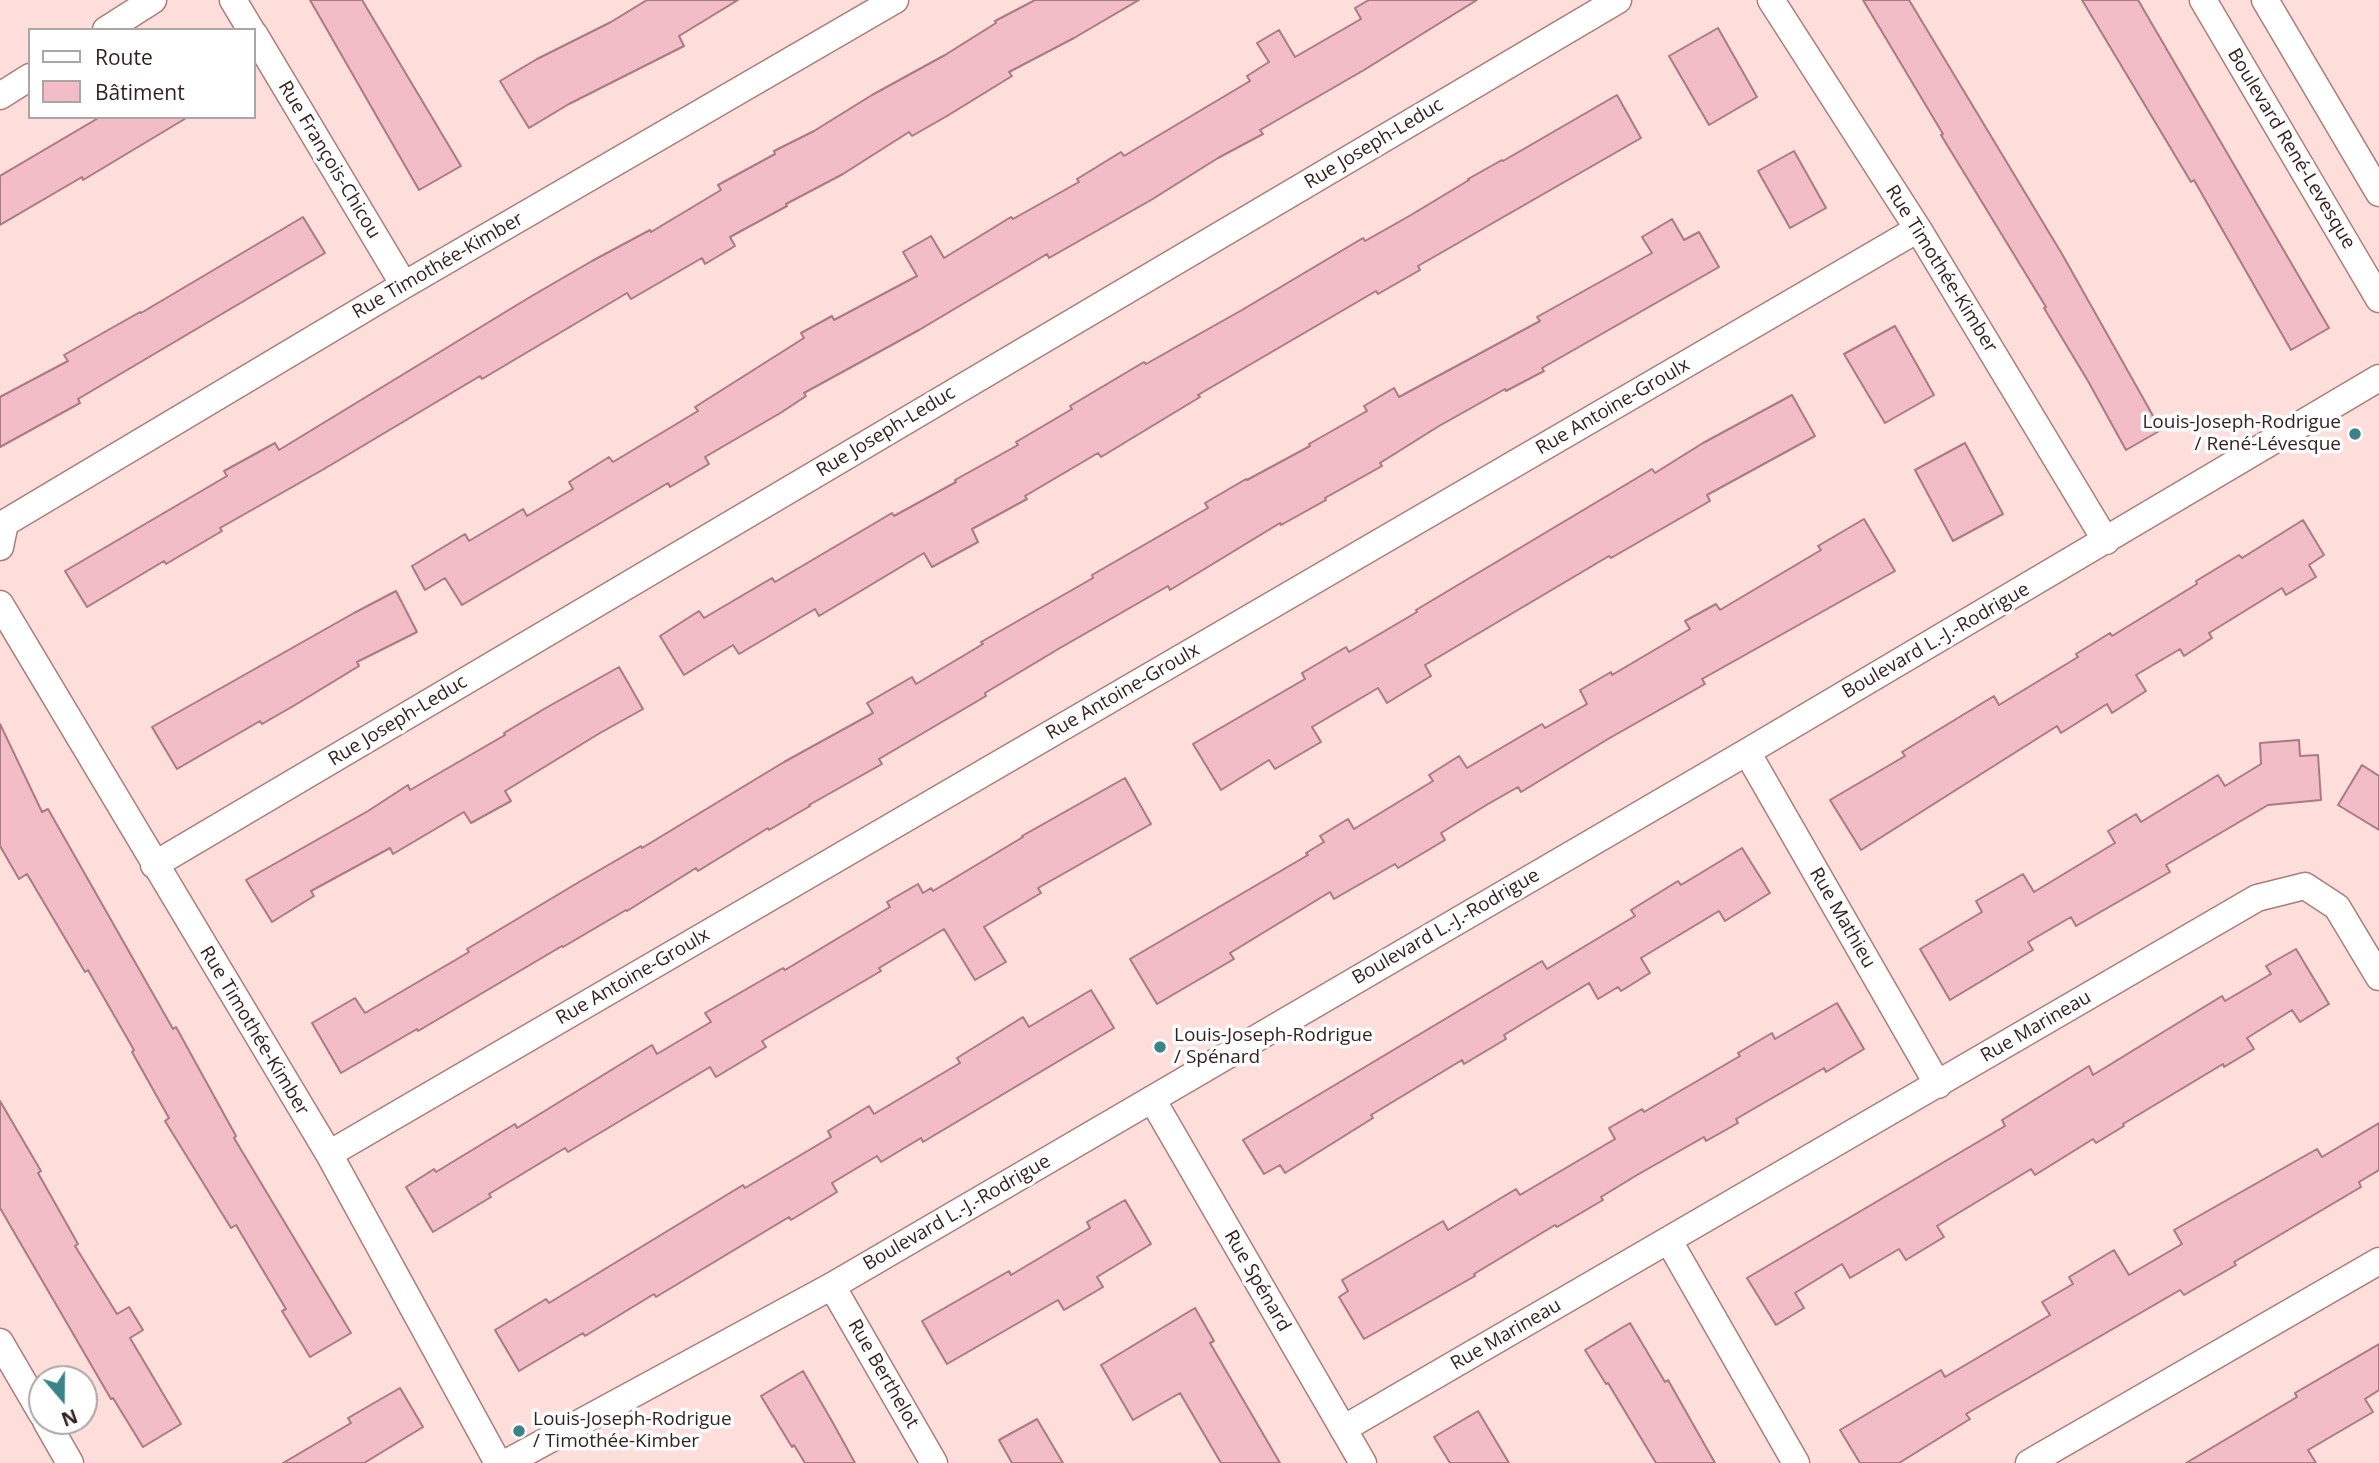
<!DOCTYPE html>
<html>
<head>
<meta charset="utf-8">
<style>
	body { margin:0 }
	#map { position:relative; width:2379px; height:1463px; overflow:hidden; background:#fededb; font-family:"Open Sans",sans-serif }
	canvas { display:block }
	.legend { position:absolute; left:28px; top:28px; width:228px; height:91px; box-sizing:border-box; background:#fff; border:2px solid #ada5a5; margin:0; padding:9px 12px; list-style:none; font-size:21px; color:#321f1e }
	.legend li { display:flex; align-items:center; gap:14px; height:35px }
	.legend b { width:35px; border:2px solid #ada5a5 }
	.north { position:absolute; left:28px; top:1365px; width:70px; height:70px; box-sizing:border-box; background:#fff; border:2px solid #ada5a5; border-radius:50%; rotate:160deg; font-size:19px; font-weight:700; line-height:28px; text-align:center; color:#321f1e }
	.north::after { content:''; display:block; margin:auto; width:24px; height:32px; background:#3b828a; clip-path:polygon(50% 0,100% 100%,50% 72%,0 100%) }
</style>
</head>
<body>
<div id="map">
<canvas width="2379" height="1463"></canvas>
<ul class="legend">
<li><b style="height:9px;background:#fff"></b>Route</li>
<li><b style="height:19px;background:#f3bdc7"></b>Bâtiment</li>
</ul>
<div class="north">N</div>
</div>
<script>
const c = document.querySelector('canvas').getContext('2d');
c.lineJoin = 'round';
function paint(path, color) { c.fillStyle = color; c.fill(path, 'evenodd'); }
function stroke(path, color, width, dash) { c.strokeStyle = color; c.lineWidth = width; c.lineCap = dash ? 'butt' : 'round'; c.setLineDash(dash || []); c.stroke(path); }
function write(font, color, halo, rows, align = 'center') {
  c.font = font + ' "Open Sans",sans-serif'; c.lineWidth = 7; c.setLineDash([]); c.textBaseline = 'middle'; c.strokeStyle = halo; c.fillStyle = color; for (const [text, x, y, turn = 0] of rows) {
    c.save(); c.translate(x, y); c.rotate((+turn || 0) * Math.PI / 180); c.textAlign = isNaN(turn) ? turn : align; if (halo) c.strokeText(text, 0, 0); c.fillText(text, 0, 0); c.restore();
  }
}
const building = new Path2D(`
	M 310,0 L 362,0 L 461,166 L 419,190 Z
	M 647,0 L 738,0 L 679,36 L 684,46 L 569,104 L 529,128 L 500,81 L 537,59 L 611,22 Z
	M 1035,0 L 1139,0 L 1074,38 L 1009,72 L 1012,76 L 947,116 L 912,136 L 909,132 L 843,174 L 786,204 L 787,206 L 730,237 L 735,246 L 705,264 L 702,258 L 631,299 L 627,293 L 482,379 L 480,376 L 324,469 L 220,528 L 222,531 L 166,564 L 164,561 L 87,607 L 65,571 L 227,476 L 224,471 L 275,443 L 279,450 L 530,297 L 592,261 L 650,230 L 651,232 L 721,190 L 718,185 L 775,154 L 774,151 L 814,131 L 872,95 L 945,55 L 996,23 L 995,21 Z
	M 1369,0 L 1477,0 L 1364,70 L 1260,130 L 1263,134 L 1218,158 L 1151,200 L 1049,258 L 1047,254 L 919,330 L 804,393 L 806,396 L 782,412 L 705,457 L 709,464 L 670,487 L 668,483 L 462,605 L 445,578 L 425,590 L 412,566 L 465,534 L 469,541 L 523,509 L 527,516 L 573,489 L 569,482 L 609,457 L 613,462 L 698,411 L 695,407 L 804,338 L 801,333 L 832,316 L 834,320 L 917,276 L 903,252 L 931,236 L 944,258 L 1011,217 L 1013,219 L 1079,182 L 1077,179 L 1121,152 L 1124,156 L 1250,81 L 1247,76 L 1269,62 L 1257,43 L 1279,30 L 1295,57 L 1361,19 L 1355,8 Z
	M 1863,0 L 1909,0 L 2062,254 L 2161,430 L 2126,450 L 2088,381 L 2044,308 L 2046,307 L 1941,135 L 1943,134 Z
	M 2082,0 L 2138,0 L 2329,328 L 2291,350 L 2194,180 L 2191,182 Z
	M 1718,28 L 1757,97 L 1709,125 L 1669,56 Z
	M 1617,95 L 1641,138 L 1418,266 L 1420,270 L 1378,294 L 1376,291 L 1198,395 L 1200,397 L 1101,457 L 1098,453 L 1025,496 L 1027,499 L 972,529 L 978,542 L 932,567 L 924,553 L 819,616 L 815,609 L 739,654 L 733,645 L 684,675 L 660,636 L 699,611 L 704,618 L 772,578 L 775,582 L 892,513 L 894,516 L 956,482 L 955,480 L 1018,445 L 1016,442 L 1072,409 L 1070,406 L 1144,362 L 1146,364 L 1242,310 L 1363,238 L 1365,241 L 1411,215 L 1469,180 L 1468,179 L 1502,160 L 1503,161 Z
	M 100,117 L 188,117 L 83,180 L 82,177 L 0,225 L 0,176 Z
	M 1794,151 L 1826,208 L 1790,228 L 1758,171 Z
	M 303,217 L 325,253 L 78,399 L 80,403 L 0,447 L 0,397 L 68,361 L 64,355 L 140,312 L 141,313 Z
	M 1672,219 L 1684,240 L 1699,232 L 1719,267 L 1542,368 L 1544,371 L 1506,391 L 1505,389 L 1439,426 L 1380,463 L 1382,466 L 1325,498 L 1326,500 L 1281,525 L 1280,523 L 1170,590 L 1168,586 L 1060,648 L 985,693 L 986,696 L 879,759 L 882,764 L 809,805 L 810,806 L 769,830 L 768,828 L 698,871 L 696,868 L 627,911 L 626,910 L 563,947 L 562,946 L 418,1031 L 417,1029 L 341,1073 L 312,1023 L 355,998 L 365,1013 L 469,952 L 467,949 L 579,882 L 641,846 L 642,848 L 784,762 L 873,713 L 867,703 L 912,677 L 916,684 L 983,644 L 981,642 L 1093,578 L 1092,575 L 1208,508 L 1205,503 L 1246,479 L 1247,480 L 1310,446 L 1309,444 L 1367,411 L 1364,406 L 1394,388 L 1399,397 L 1540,321 L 1537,317 L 1652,253 L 1642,237 Z
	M 1895,326 L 1934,395 L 1885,423 L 1844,354 Z
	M 1792,395 L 1815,436 L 1707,495 L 1710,501 L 1611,558 L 1609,556 L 1425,665 L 1431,676 L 1387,703 L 1378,688 L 1312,727 L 1321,742 L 1275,769 L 1269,760 L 1221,790 L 1193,744 L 1305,679 L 1302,673 L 1346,647 L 1349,652 L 1417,612 L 1416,610 L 1652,469 L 1655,473 L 1703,443 Z
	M 1965,443 L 2003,514 L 1953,541 L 1915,470 Z
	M 1864,519 L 1895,571 L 1702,679 L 1705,684 L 1608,739 L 1521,792 L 1518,787 L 1488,804 L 1441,833 L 1445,840 L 1398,868 L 1395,864 L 1334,899 L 1330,892 L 1230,953 L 1234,959 L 1157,1004 L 1130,959 L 1308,855 L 1306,853 L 1324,842 L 1320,836 L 1348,819 L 1354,829 L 1433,781 L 1429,775 L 1459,756 L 1467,768 L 1542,724 L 1545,728 L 1587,704 L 1580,690 L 1611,672 L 1612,675 L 1690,629 L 1685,621 L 1716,604 L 1720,610 L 1821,550 L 1818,546 Z
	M 2303,520 L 2324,555 L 2309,565 L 2316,577 L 2286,595 L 2282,588 L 2209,633 L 2212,638 L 2184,656 L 2180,649 L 2136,675 L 2146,691 L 2112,713 L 2107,704 L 2061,733 L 2057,726 L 1861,850 L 1830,800 L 1905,756 L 1902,752 L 1994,696 L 1999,705 L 2078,657 L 2076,654 L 2110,633 L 2112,636 L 2197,584 L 2196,581 L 2239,555 L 2242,558 Z
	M 396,591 L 417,632 L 357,662 L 359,666 L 295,705 L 262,724 L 260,721 L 177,769 L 152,727 L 354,613 Z
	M 619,667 L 643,709 L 600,733 L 505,791 L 511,801 L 471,823 L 464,812 L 393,854 L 390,848 L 311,891 L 314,896 L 272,922 L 246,880 L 368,811 L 408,785 L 410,790 L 505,735 L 504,733 L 544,709 Z
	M 0,724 L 42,812 L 48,809 L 173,1029 L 176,1027 L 236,1136 L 234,1138 L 351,1333 L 310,1357 L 282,1311 L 286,1309 L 236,1225 L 231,1228 L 165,1121 L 169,1118 L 132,1052 L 134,1050 L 88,970 L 85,972 L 27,874 L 19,879 L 0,846 Z
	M 2299,740 L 2300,756 L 2318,755 L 2321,800 L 2268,805 L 2166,865 L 2170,872 L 2076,926 L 2071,917 L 2028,942 L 2033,950 L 1950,1000 L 1920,949 L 1982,912 L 1976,901 L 2023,874 L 2034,892 L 2115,843 L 2108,831 L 2136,814 L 2141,822 L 2218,775 L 2225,786 L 2261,764 L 2260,743 Z
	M 2362,765 L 2379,776 L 2379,830 L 2338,805 Z
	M 1125,778 L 1151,824 L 1038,888 L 1041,893 L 984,927 L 1006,962 L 975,980 L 944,929 L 879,968 L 881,971 L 762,1041 L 766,1047 L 716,1077 L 710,1067 L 568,1152 L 565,1148 L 489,1194 L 491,1197 L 433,1232 L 406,1187 L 434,1169 L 436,1172 L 515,1124 L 517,1128 L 652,1045 L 657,1054 L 711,1022 L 705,1013 L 783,968 L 785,970 L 890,907 L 887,902 L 918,884 L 923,893 L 931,888 L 933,891 L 1023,837 L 1022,836 Z
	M 1742,848 L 1770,893 L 1725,921 L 1719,911 L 1641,958 L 1650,973 L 1621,991 L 1618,987 L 1598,999 L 1589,983 L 1504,1035 L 1506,1039 L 1464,1064 L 1462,1060 L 1371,1115 L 1373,1118 L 1285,1173 L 1280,1165 L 1264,1174 L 1243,1140 L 1542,961 L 1547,969 L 1635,916 L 1631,910 L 1678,881 L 1681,885 Z
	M 2296,949 L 2329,1004 L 2300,1022 L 2292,1010 L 2247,1038 L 2254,1049 L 2224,1067 L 2223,1064 L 2123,1124 L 2124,1126 L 2096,1143 L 2093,1139 L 2035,1175 L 2031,1169 L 1937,1226 L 1944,1237 L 1906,1260 L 1899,1249 L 1850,1278 L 1842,1264 L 1795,1293 L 1804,1308 L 1776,1325 L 1747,1278 L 2005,1126 L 2002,1120 L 2089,1066 L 2093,1075 L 2222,996 L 2225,1001 L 2271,974 L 2266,966 Z
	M 1091,990 L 1114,1028 L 923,1142 L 921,1138 L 881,1162 L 877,1156 L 832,1183 L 837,1192 L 791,1220 L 789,1217 L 656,1297 L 654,1294 L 585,1336 L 583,1333 L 519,1371 L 495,1330 L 546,1299 L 549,1303 L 743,1185 L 745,1188 L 831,1137 L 828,1131 L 869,1106 L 874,1114 L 960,1063 L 957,1058 L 1023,1017 L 1029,1027 Z
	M 1837,1003 L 1864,1049 L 1826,1072 L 1824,1068 L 1736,1119 L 1738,1123 L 1706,1141 L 1704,1137 L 1637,1175 L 1601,1197 L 1603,1200 L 1557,1227 L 1555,1225 L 1474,1274 L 1475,1276 L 1364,1339 L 1339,1297 L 1348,1291 L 1342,1280 L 1443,1221 L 1448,1230 L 1516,1189 L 1520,1195 L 1615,1139 L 1609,1128 L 1642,1109 L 1644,1112 L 1740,1056 L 1738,1053 L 1772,1033 L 1775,1039 Z
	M 0,1101 L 41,1171 L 38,1173 L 78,1244 L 75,1246 L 117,1314 L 129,1307 L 143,1330 L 130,1338 L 181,1424 L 143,1447 L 113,1398 L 111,1399 L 0,1208 Z
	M 2379,1123 L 2379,1170 L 2359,1182 L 2361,1187 L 2234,1262 L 2236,1265 L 2184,1295 L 2180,1290 L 1966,1414 L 1970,1419 L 1899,1463 L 1860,1463 L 1840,1430 L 1941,1370 L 1945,1377 L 2050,1315 L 2042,1302 L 2073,1284 L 2069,1277 L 2114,1250 L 2129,1275 L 2182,1244 L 2174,1230 L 2317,1149 L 2322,1157 Z
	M 1125,1200 L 1151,1244 L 1097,1277 L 1103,1287 L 1064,1310 L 1058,1300 L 947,1364 L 922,1321 L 1009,1271 L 1011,1275 L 1090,1228 L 1087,1222 Z
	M 1195,1308 L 1214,1341 L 1210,1343 L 1280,1463 L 1221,1463 L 1180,1393 L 1133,1420 L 1101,1365 Z
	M 1630,1323 L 1665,1382 L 1668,1380 L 1715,1463 L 1656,1463 L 1608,1383 L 1606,1384 L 1585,1350 Z
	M 2379,1344 L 2379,1390 L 2365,1399 L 2373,1412 L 2308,1450 L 2316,1463 L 2186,1463 L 2297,1397 L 2295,1393 Z
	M 803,1371 L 833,1423 L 855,1463 L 805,1463 L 794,1445 L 792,1447 L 761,1396 Z
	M 400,1388 L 423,1427 L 364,1463 L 283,1463 L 351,1423 L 348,1418 Z
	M 1478,1411 L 1509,1463 L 1450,1463 L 1434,1437 Z
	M 1037,1419 L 1063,1463 L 1012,1463 L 999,1440 Z`);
paint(building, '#f3bdc7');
stroke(building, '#a97a84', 2);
const street = new Path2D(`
	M 233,0 L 251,30
	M 1771,0 L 1918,229 L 2106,541
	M 2203,0 L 2379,299
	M 2265,0 L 2379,193
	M 106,30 L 153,0
	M 254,34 L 404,285
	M 0,96 L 30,77
	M 0,547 L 5,523 L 404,285 L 895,0
	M 0,604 L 329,1154 L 498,1463
	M 1747,752 L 1938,1085
	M 154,865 L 1618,0
	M 1152,1099 L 1363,1463
	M 329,1154 L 1918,229
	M 1669,1241 L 1796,1463
	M 832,1286 L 934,1463
	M 0,1342 L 42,1414
	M 46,1421 L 70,1463
	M 1343,1429 L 2257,898 L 2305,886 L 2337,907 L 2379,977
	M 506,1463 L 832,1286 L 1747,752 L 2379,378
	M 2029,1463 L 2379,1261`);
stroke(street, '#ab7d78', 29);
stroke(street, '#fff', 26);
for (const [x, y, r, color] of [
	[2355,434,7,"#3b828a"],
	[1160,1047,7,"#3b828a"],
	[519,1431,7,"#3b828a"]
]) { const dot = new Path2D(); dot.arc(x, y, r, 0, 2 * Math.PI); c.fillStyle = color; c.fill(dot); stroke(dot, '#fff', 2.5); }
write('19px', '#321f1e', '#fff', [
	["Rue Joseph-Leduc",1374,144,-31],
	["Boulevard René-Levesque",2291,149,59],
	["Rue François-Chicou",329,160,59],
	["Rue Timothée-Kimber",438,266,-30],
	["Rue Timothée-Kimber",1941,269,58],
	["Rue Antoine-Groulx",1613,407,-30],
	["Rue Joseph-Leduc",886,432,-31],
	["Boulevard L.-J.-Rodrigue",1936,641,-30],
	["Rue Antoine-Groulx",1123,692,-30],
	["Rue Joseph-Leduc",398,721,-31],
	["Rue Mathieu",1842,918,60],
	["Boulevard L.-J.-Rodrigue",1446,927,-30],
	["Rue Antoine-Groulx",633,977,-30],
	["Rue Marineau",2036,1027,-30],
	["Rue Timothée-Kimber",254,1031,59],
	["Boulevard L.-J.-Rodrigue",957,1213,-30],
	["Rue Spénard",1257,1281,60],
	["Rue Marineau",1506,1335,-30],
	["Rue Berthelot",883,1374,60]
]);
write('19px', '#321f1e', '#fff', [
	["Louis-Joseph-Rodrigue",2341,423,"right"],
	["/ René-Lévesque",2341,445,"right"],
	["Louis-Joseph-Rodrigue",1174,1036],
	["/ Spénard",1174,1058],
	["Louis-Joseph-Rodrigue",533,1420],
	["/ Timothée-Kimber",533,1442]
], 'left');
</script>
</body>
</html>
